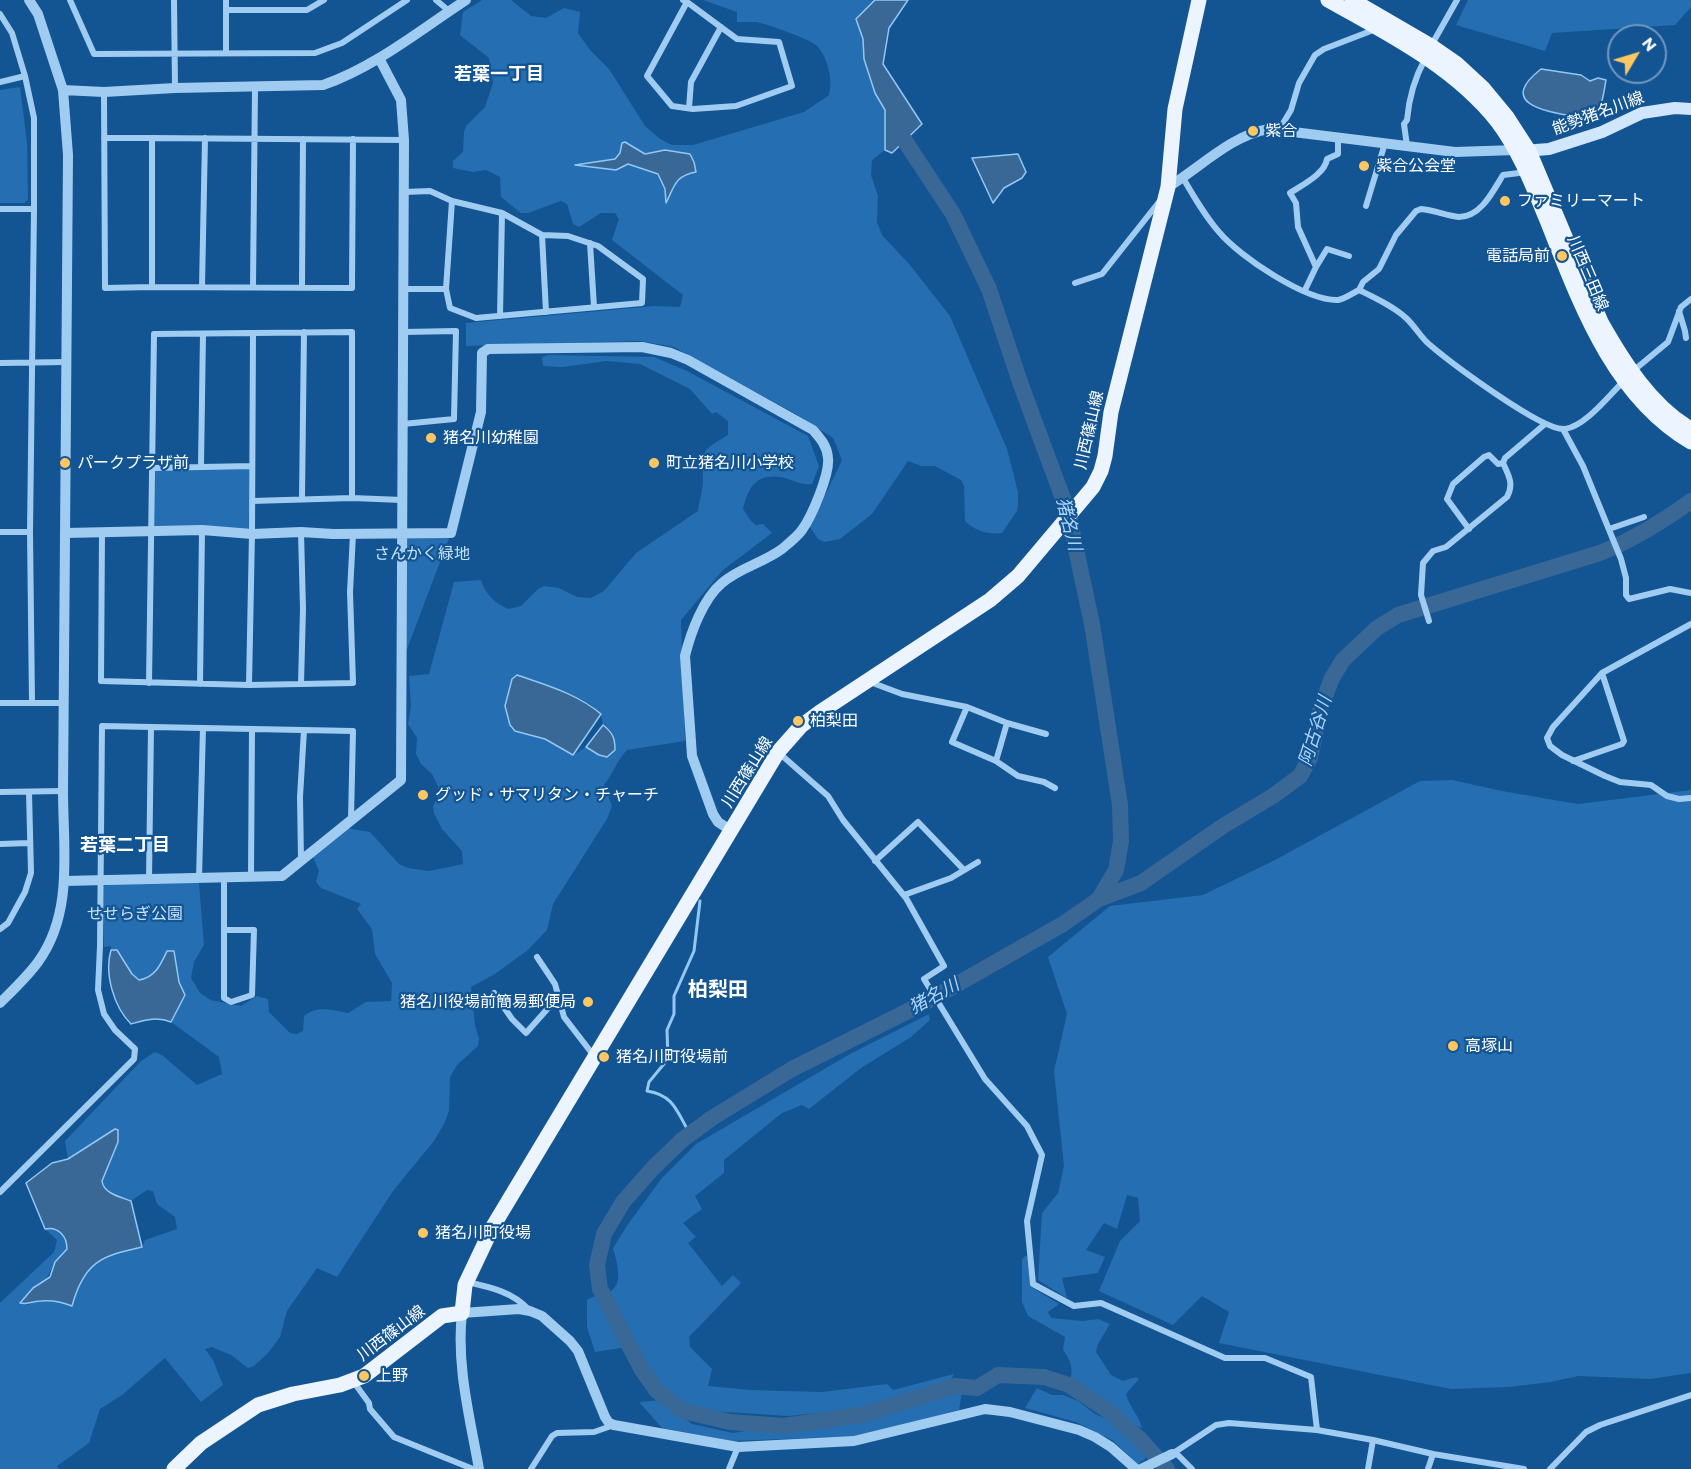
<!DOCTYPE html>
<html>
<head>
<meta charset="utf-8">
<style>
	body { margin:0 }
	#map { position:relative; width:1691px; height:1469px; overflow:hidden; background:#135493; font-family:Commissioner,sans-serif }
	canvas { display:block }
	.north { position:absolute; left:1607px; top:24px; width:60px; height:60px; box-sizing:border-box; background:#135493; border:2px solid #7198be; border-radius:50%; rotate:52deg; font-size:16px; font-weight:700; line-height:24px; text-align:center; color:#fff }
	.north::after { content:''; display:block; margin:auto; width:21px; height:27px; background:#ffc662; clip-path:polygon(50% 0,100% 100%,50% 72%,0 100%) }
</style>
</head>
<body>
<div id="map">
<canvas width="1691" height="1469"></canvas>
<div class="north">N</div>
</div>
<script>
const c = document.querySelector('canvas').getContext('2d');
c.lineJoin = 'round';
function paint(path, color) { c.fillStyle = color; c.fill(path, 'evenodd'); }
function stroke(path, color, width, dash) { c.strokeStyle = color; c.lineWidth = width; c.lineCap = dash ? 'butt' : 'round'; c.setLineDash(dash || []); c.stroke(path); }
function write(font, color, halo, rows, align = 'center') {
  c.font = font + ' Commissioner,"Noto Sans JP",sans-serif'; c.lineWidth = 4.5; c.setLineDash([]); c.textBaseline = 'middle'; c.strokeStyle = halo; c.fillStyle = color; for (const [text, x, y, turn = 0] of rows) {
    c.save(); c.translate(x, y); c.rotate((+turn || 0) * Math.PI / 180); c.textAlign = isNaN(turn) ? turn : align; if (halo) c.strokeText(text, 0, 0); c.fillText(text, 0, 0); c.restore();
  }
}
paint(new Path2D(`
	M 482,0 L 511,0 L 531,16 L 546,18 L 564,8 L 580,12 L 578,33 L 590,50 L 609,69 L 645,126 L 660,139 L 672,145 L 693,145 L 804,112 L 829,95 C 833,80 828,58 817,46 C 810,39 767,24 756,22 C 750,22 744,22 737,22 L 737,12 L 703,0 L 875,0 L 856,20 L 863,39 L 864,59 L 875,93 L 885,110 L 885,150 L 872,160 L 871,175 L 878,196 L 877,222 L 882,235 L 910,265 L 950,316 L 1007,449 L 1018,492 L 1018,505 L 1017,511 L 1002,533 C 988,535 975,531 965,521 L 964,486 L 961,480 L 935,466 L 921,466 L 908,461 L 872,514 L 840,539 L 824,542 L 818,539 L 810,527 L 842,460 L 833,438 L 794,413 L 674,347 L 640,341 L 466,346 L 466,323 L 655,306 L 680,307 L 683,295 L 612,240 L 619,219 L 615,213 L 601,213 L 579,227 L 573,224 L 567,204 L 561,201 L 528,213 L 521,213 L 501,197 L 500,177 L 486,170 L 473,172 L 453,168 L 453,161 L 463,152 L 464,131 L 467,125 L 485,107 L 493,83 L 489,58 L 460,35 L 463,12 ZM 625,142 L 645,154 L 665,150 L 690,154 L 694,162 L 678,179 L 666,201 L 665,189 L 658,174 L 628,164 L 616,170 L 577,165 L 615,159 L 620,153 L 622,143 Z
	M 1468,0 L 1691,0 L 1691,7 L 1675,25 L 1552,33 L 1545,51 L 1456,25 Z
	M 20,87 L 27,142 L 28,200 L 24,203 L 0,203 L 0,90 Z
	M 549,355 L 654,357 L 687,371 L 808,436 L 819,466 L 812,484 C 800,486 791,478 779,477 C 755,474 748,489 743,509 L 751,521 L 756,525 L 763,524 L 772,533 L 723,570 L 681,620 L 685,741 L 627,750 C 617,760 613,774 604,785 L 612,806 L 607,819 L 553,904 L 547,930 L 528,950 L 495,974 L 471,987 L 475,1025 L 479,1039 L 478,1046 L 457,1065 L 450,1077 L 449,1111 L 444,1124 L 434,1141 L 393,1191 L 337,1277 L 317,1268 L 287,1311 L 280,1337 L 268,1353 L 254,1366 L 248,1368 L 231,1355 L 212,1347 L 205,1349 L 213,1360 L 223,1385 L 201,1402 L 165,1358 L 122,1395 L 100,1409 L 89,1443 L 57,1466 L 59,1469 L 0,1469 L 0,1303 L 54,1252 L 57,1240 L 45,1229 C 58,1226 67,1236 67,1249 C 63,1253 59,1257 56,1261 C 48,1271 51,1280 37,1284 L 27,1305 L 40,1301 L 59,1302 L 77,1286 L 84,1275 L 94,1265 L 110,1254 L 142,1247 L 145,1240 L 177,1229 L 175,1217 L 157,1204 L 153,1191 L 147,1190 L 131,1201 C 120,1197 103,1193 102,1181 L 118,1142 L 118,1130 L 115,1129 L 68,1159 L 65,1141 L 141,1061 L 155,1052 L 162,1055 L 197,1085 L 222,1074 L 219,1057 L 171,1022 L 185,995 L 179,982 L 174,951 L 167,951 C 161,965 155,978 139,980 L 132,974 L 117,950 L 111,950 L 111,946 L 104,947 L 103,887 L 109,883 L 199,883 L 204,945 L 194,962 L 191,978 L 200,993 L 211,1000 L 241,1006 L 257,996 L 268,999 L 269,1012 L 290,1033 L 297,1034 L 303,1031 L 304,1016 C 317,1005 333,1010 348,1013 L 366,1002 L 391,1001 L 392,983 L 375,954 L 372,929 L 357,909 L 361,904 L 321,888 L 316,882 L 319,871 L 312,855 L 347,828 L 370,832 L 399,864 L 408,868 L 429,871 L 463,864 L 462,851 L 442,829 L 434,813 L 433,806 L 439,794 L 438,786 L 432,774 L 421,764 L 416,754 L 417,738 L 408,724 L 411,706 L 409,676 L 429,674 L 454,582 L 481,580 C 485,594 495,603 508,609 L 521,606 L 538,589 L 544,586 L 559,588 L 577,597 L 591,598 L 604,591 L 636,553 L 698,511 C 699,501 703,490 703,481 C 702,449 700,452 728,435 L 728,421 L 716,412 L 712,414 L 690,389 L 640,364 L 607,361 L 562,367 L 543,366 L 542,357 ZM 517,675 C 540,682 583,695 599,712 C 602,716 602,720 603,725 L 612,732 L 607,756 L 599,755 L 586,747 L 573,755 L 545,739 L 515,731 Z
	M 252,466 L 252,534 L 151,531 L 152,468 Z
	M 451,533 L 401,665 L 401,534 Z
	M 1452,780 L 1502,791 L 1578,804 L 1691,790 L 1691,1373 L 1650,1379 L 1578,1376 L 1551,1382 L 1509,1387 L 1451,1389 L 1219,1343 L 1229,1312 L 1202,1296 L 1173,1325 L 1099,1291 L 1120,1241 L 1140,1221 L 1138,1198 L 1127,1195 L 1117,1229 L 1104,1223 L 1086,1250 L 1105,1257 L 1098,1273 L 1062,1278 L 1067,1298 L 1038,1280 L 1042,1213 L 1058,1193 L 1064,1166 L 1054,1071 L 1067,1014 L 1048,957 L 1110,906 L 1203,895 L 1275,860 L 1420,781 Z
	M 929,1014 L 930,1020 L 911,1037 L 861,1068 L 809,1109 L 802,1105 L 782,1113 L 724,1160 L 724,1173 L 695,1196 L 702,1209 L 683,1223 L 696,1237 L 688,1243 L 722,1286 L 733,1275 L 741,1283 L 689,1337 L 690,1347 L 712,1369 L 708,1386 L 750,1390 L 822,1392 L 887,1384 L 893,1390 L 954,1374 L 951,1380 L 868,1408 L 788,1416 L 694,1410 L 658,1387 L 633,1346 L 595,1352 L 587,1327 L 587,1300 C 594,1295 602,1296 609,1292 C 625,1285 616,1260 613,1248 L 628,1224 L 662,1178 L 696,1144 L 850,1054 Z
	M 1025,1256 L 1029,1257 L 1031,1287 L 1059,1304 L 1048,1312 L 1051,1318 L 1083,1321 L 1098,1319 L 1110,1324 L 1098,1344 L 1096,1352 L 1111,1375 L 1123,1381 L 1136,1377 L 1139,1379 L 1126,1394 C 1130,1409 1139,1415 1142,1428 L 1129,1423 L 1100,1397 C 1088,1399 1079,1389 1070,1383 C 1073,1368 1072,1362 1063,1350 L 1065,1337 L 1028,1316 L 1022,1302 L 1022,1259 Z
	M 1037,1388 L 1052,1395 L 1063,1395 L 1078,1401 L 1095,1414 L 1118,1424 L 1145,1453 L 1145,1459 L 1138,1464 L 1112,1440 L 1076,1422 L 1025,1408 Z
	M 957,1392 L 962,1392 L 959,1410 L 862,1436 L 732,1441 L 662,1428 L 639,1402 L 661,1400 L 692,1424 L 733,1433 L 758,1429 L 794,1431 L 875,1418 Z`), '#256eb2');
const water = new Path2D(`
	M 875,0 L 908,0 L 889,28 L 883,64 L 922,124 L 892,153 L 885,150 L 885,110 L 875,93 L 864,59 L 863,39 L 856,19 Z
	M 1541,69 L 1581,75 L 1590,81 L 1598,78 L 1606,80 C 1603,95 1603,114 1586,119 C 1559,113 1491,108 1541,69 Z
	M 625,142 L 645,154 L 665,150 L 690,154 L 694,162 L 696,172 C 675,176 675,185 666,203 L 665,189 L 658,174 L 628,164 L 616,170 L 575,165 L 615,159 L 620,153 L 622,143 Z
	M 1018,154 L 1026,172 L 1022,178 L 1004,188 L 993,203 L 972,158 Z
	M 517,675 C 546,685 578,694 601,714 L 573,755 L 545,739 L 515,731 L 510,725 L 505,706 L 512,679 Z
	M 603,725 C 613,733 615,738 615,750 L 607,757 L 599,755 L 586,747 Z
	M 111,950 L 117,950 L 132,974 L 139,980 C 155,978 161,964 167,951 L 174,951 L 179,982 L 185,995 L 171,1022 C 157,1016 145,1020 131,1024 C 114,1007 104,974 111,950 Z
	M 115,1129 L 118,1130 L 118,1142 L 102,1181 C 103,1193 120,1197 131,1201 L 142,1247 C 101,1256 84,1262 72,1306 C 62,1302 51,1300 41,1301 C 33,1301 29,1305 20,1303 L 33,1288 L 50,1277 L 55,1262 L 67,1249 C 67,1236 58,1226 45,1229 L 26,1183 L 52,1163 L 68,1159 Z`);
paint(water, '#396896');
stroke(water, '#93c8f5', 1.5);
stroke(new Path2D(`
	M 690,1134 C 677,1112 674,1095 647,1091 L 649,1082 L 668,1059 L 667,1030 L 674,1014 L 674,996 L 694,951 L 700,901`), '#93c8f5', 3);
stroke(new Path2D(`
	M 895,123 L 899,132 L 953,214 L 989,289 L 1021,385 L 1068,512 L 1092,624 L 1120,805 L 1121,841 L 1116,870 L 1099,899 L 1063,924 L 924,1003 L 792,1069 L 712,1118 L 682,1140 L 653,1168 L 623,1202 L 604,1234 L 597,1265 L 600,1289 L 642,1370 L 657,1391 L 683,1411 L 730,1422 L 784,1426 L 866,1414 L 954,1386 L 977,1388 L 998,1375 L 1044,1377 L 1069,1385 L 1107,1410 L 1140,1439 L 1167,1469
	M 1099,899 L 1141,883 L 1223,826 L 1273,796 L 1300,776 L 1310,758 L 1321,707 L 1332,678 L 1343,660 L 1377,628 L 1398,615 L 1600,553 C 1633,540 1662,522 1691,501`), '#396896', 16);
stroke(new Path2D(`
	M 70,0 L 94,54 L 315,53 L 342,43 L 407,0
	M 174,0 L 175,88
	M 436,0 L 449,11
	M 683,0 L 687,2 L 737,39 L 779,42 L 792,86 L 736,106 L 693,109 L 672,106 L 647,76 L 687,2
	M 226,10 L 307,10 L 324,0
	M 0,14 L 12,33 L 25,76 L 34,118 L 34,209 L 0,209
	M 1431,46 L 1457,0
	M 226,53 L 226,0
	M 0,82 L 25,76
	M 104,92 L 105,288 L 152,287 L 152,138 L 104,138
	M 689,108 L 691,82 L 721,27
	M 1279,130 L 1291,110 L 1299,83 L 1315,55 L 1324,49 L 1376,29
	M 152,138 L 404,140
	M 1407,146 L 1404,124 L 1407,120 C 1409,97 1414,79 1425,59
	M 1183,178 C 1194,197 1205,216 1219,232 C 1240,257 1306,301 1338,300 C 1345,299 1353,293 1359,290 C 1375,298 1393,306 1406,318 C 1415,326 1421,338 1430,345 C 1450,362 1543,432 1565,429 C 1586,426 1609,395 1624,381
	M 1366,206 L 1385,143
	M 542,235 L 546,312
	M 590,243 L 594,307
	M 1316,267 L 1298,227 L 1296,203 L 1290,193 C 1302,185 1325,174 1327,159 L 1338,154 L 1338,137
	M 1075,283 L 1102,274 L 1159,202
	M 302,286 L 303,139
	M 152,287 L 352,288 L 353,139
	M 202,287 L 205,138
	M 253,287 L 255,87
	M 404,289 L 446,289 L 450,308 L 476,318 L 642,303 L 643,279 L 598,246 L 568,236 L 542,235 L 502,213 L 452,201 L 430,191 L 404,192
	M 446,289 L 452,201
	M 1305,290 L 1316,267 L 1327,249 L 1349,256
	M 1359,290 L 1363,282 L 1379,269 L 1396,235 L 1416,211 L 1421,209 C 1434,210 1447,216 1459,217 C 1481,217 1493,191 1503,175 L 1527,172
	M 1679,311 L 1685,331 L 1686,338
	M 500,316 L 502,213
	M 253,333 L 252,534 L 249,685 L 353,683 L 350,592 L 353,534
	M 0,363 L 67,362
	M 1633,371 L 1668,342 L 1681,307 L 1691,299
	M 403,424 L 454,419 L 456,331 L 404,332
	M 1563,429 L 1583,466 L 1621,559 L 1626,578 L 1626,595 L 1629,599 L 1670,589 L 1691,593
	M 201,465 L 203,334
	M 152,468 L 252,466
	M 302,498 L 304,332
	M 252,501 L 352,498
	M 1469,529 L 1447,499 L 1453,484 L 1484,457 L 1489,455 L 1498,464 L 1503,463
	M 1609,529 L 1644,517
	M 0,532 L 30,532
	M 102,532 L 101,681 L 249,685
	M 301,532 L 303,609 L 301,684
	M 1429,621 L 1421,595 L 1423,563 L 1433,551 L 1446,547 L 1507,497 C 1514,484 1509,476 1503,463 L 1505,458 L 1545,424
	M 1691,624 L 1602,673 L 1553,727 L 1547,738 L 1550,746 L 1562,755 L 1605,776 L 1620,782 L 1651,785 L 1667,796 L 1679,799 L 1691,798
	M 870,682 L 902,694 L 967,707 L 1007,723 L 1046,734
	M 149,683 L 154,334 L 352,332 L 352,498 L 402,500
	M 200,684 L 202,530
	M 0,703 L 64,703
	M 32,703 L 30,532 L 34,209
	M 967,707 L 952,742 L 996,761 L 1018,776 L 1044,782 L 1055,788
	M 779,753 L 828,796 L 843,820 L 906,898 L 944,966 L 924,979 L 985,1079 L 1027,1126 L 1042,1155 L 1027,1221 L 1033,1284 L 1074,1306 L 1101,1303 L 1225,1358 L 1265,1358 L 1311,1377 L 1317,1430
	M 996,761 L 1007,723
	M 1573,761 L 1622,744 L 1624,741 L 1602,673
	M 0,792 L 63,791
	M 0,844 L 29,843
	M 301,860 L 300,797 L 304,730
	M 875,861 L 918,822 L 964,870
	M 224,877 L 224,998 L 231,1002 L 252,995 L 254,930 L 225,930
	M 251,877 L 252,729
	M 199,878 L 203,728
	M 149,880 L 151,727
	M 904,895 L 951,878 L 978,862
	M 0,929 L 8,923 L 25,892 L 31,873 L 29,792
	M 537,957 L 555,984 L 564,1017 L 594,1056
	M 494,993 L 512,1019 L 526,1033 L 550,1006 L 559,1002
	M 0,1192 L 134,1059 L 135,1049 L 115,1030 L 104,1014 L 98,990 L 100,946 L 102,726 L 353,731 L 351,819
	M 467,1282 C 490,1287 513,1292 529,1310
	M 353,1381 L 369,1403 L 370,1409 L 394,1437 L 473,1469
	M 1175,1452 L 1192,1469
	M 1172,1454 L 1216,1425 L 1229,1423 L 1317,1430 L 1373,1440 L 1433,1454 L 1428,1469
	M 1433,1454 L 1524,1469
	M 531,1469 L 552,1436 L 557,1433 L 594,1432 L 614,1425
	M 729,1469 L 738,1447
	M 1368,1469 L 1373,1440
	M 1550,1469 L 1586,1432 L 1600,1425 L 1691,1395`), '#a1ccf2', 6);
stroke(new Path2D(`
	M 63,90 L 104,92 L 175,88 L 323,85 C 375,67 420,30 466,0
	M 1168,187 C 1200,168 1231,135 1269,129 L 1455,152 L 1516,150
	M 66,533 L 202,530 L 252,534 L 301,532 L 333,534 L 451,533 L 481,412 L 482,353 L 488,349 L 642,347 L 671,353 L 688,360 L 813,430 C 821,439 827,446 828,458 C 830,474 812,516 802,530 C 797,537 789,543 782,549 C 763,563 739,568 722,583 C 703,599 691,632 685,656 L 692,756 L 713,814 L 718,822 L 732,831
	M 64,881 L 282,876 L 401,780 L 404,140 L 401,100 L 379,58
	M 0,1003 C 13,990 27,977 38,962 C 74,913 63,848 63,791 L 68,155 L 63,90 L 38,14 L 29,0
	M 479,1469 C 470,1418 456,1365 462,1313 L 519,1309 L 530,1311 L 542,1316 L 570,1341 L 578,1351 L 605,1417 L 609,1423 L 614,1425 L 738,1447 L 854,1441 L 985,1409 L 1010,1412 L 1079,1430 L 1095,1437 L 1111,1447 L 1136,1469
	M 1141,1469 L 1172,1454`), '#a1ccf2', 10);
stroke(new Path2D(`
	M 1523,151 L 1549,149 L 1602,132 L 1642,113 L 1675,108 L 1691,109`), '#d0e6fc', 12);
stroke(new Path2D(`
	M 1328,0 C 1388,34 1453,66 1497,121 C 1519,150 1532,184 1546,218 C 1579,300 1611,395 1691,442
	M 1352,0 L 1431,46 L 1457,64 L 1483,88 L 1507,117 L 1529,151 L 1601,322 C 1623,361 1651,406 1691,429
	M 174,1469 L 201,1443 L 258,1405 L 293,1394 L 340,1385 L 364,1376 L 442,1316 L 462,1313 L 465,1285 L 492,1228 L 778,752 L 801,726 L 820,712 L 990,600 L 1018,576 L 1093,487 L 1101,471 L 1105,456 L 1111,412 L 1168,187 L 1175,109 L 1199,0`), '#ecf5ff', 15);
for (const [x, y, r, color] of [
	[1253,131,6,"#ffc662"],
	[1364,166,6,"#ffc662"],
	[1505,201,6,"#ffc662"],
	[1562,256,6,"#ffc662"],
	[431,438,6,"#ffc662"],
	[65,463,6,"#ffc662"],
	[654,463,6,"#ffc662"],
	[798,721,6,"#ffc662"],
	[423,795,6,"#ffc662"],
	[588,1002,6,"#ffc662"],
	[1453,1046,6,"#ffc662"],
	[604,1057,6,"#ffc662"],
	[423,1233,6,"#ffc662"],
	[364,1376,6,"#ffc662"]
]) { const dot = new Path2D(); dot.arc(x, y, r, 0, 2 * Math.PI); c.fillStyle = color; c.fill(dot); stroke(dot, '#135493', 2); }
write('16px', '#fff', '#135493', [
	["能勢猪名川線",1598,113,-20],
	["川西三田線",1588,273,67],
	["川西篠山線",1089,430,-77],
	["川西篠山線",747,772,-58],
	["川西篠山線",391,1333,-37]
]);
write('16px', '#fff', '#135493', [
	["紫合",1265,131],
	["紫合公会堂",1376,166],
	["ファミリーマート",1517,201],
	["電話局前",1550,256,"right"],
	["猪名川幼稚園",443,438],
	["パークプラザ前",77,463],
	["町立猪名川小学校",666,463],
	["柏梨田",810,721],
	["グッド・サマリタン・チャーチ",435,795],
	["猪名川役場前簡易郵便局",576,1002,"right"],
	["高塚山",1465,1046],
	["猪名川町役場前",616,1057],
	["猪名川町役場",435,1233],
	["上野",376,1376]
], 'left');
write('16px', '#c8e4fd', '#135493', [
	["さんかく緑地",422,554],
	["せせらぎ公園",135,914]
]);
write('bold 18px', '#fff', '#135493', [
	["若葉一丁目",499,74],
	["若葉二丁目",125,845]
]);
write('italic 18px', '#add5f9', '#135493', [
	["猪名川",1069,524,76],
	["阿古谷川",1315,731,-73],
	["猪名川",934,996,-29]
]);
write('bold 20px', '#fff', '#135493', [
	["柏梨田",718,989]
]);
</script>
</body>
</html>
